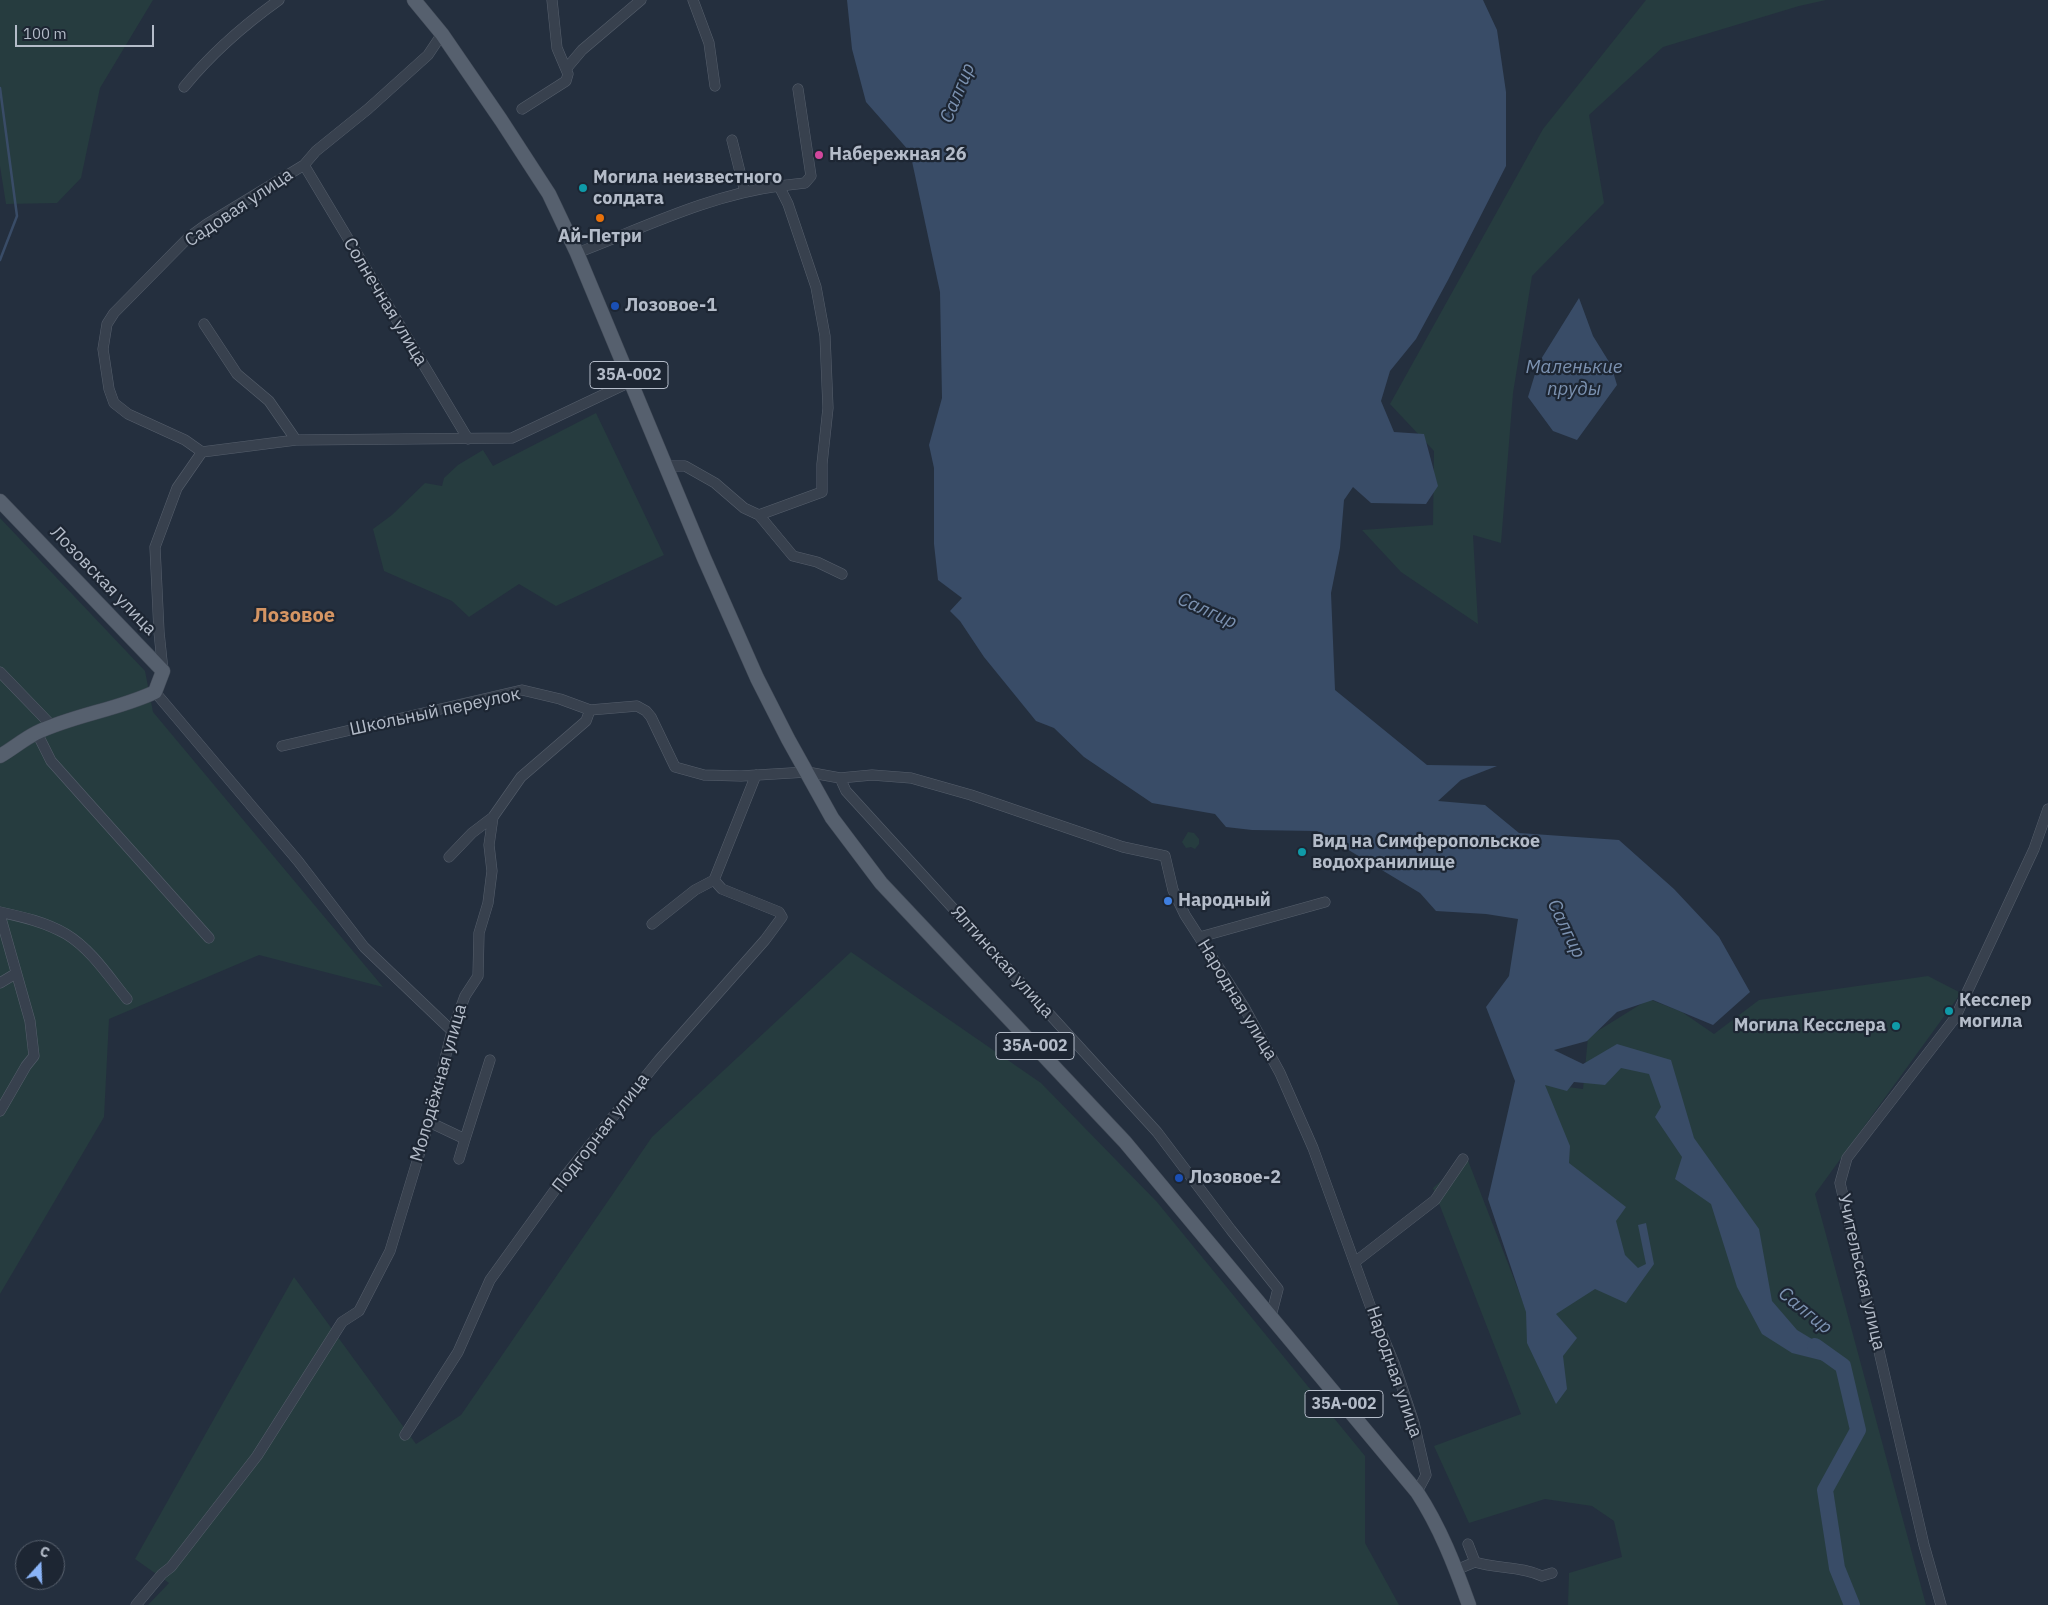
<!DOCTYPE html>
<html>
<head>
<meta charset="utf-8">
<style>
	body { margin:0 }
	#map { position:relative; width:2048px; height:1605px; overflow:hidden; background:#242f3e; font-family:"IBM Plex Sans",sans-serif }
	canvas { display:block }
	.north { position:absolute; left:15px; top:1540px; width:50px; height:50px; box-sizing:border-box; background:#1d2633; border:1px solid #59626f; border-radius:50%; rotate:20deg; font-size:14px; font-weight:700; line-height:20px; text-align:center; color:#b4bcc9 }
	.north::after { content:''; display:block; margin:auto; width:18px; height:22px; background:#8ab4f8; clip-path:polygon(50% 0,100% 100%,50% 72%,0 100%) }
	.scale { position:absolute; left:15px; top:25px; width:139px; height:22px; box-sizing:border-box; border:2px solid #b4bcc9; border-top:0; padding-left:6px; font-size:15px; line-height:18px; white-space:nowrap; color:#b4bcc9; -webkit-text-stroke:4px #1d2633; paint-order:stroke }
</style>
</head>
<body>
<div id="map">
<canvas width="2048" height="1605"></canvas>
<div class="north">С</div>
<div class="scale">100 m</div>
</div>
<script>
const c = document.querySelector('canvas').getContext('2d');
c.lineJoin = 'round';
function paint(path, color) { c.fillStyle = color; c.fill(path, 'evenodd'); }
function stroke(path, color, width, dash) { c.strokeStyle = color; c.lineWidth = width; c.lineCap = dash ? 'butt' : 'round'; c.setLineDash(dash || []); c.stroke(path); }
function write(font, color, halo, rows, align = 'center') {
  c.font = font + ' "IBM Plex Sans",sans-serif'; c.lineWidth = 4.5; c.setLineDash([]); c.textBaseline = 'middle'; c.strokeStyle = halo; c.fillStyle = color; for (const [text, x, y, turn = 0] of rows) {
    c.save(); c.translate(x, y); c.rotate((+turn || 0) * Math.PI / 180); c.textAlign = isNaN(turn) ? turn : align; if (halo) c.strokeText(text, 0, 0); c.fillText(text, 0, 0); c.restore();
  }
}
paint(new Path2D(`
	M 0,0 L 153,0 L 100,88 L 81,178 L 57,203 L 6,204 L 0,166 Z
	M 1646,0 L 1826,0 L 1799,6 L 1663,47 L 1589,115 L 1604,203 L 1532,276 L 1513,393 L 1501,543 L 1473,535 L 1478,624 L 1401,572 L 1362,530 L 1433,525 L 1434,451 L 1390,404 L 1543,129 Z
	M 596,413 L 664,555 L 556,606 L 519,584 L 469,617 L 452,601 L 384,571 L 373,529 L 392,515 L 425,483 L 442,486 L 444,478 L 458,465 L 483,450 L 493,466 Z
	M 0,518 L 145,671 L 153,712 L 383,987 L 259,955 L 109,1019 L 104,1117 L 0,1294 Z
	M 1188,832 L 1194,833 L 1199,839 L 1199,844 L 1195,849 L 1191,847 L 1186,848 L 1182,842 Z
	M 851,952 L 1041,1083 L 1157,1202 L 1365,1456 L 1365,1543 L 1399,1605 L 148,1605 L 169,1583 L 135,1559 L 294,1277 L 416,1444 L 461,1415 L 652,1137 Z
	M 1928,976 L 1961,993 L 1815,1194 L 1926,1605 L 1568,1605 L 1569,1573 L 1622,1557 L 1614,1521 L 1592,1506 L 1545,1499 L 1469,1523 L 1434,1446 L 1521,1414 L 1433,1188 L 1467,1158 L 1523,1302 L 1537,1083 L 1583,1089 L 1588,1037 L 1649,999 L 1682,1012 L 1714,1034 L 1759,1000 Z`), '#263c3f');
paint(new Path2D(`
	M 847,0 L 1483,0 L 1497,30 L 1506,92 L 1506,166 L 1448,280 L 1416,339 L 1390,371 L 1381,401 L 1394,432 L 1424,434 L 1438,486 L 1426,504 L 1371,503 L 1353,487 L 1344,500 L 1340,548 L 1331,593 L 1335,690 L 1427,765 L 1497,766 L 1461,780 L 1438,801 L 1485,805 L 1519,833 L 1619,840 L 1674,889 L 1719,937 L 1750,992 L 1713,1025 L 1653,1000 L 1617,1012 L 1587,1041 L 1554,1050 L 1583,1064 L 1617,1044 L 1671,1060 L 1694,1138 L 1759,1229 L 1772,1301 L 1797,1330 L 1835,1353 L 1832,1363 L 1792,1353 L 1762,1334 L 1737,1287 L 1711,1204 L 1675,1179 L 1682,1157 L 1655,1117 L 1661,1107 L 1649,1074 L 1621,1068 L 1605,1085 L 1574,1082 L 1567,1091 L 1545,1085 L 1570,1146 L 1569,1163 L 1626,1207 L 1616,1221 L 1625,1255 L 1638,1268 L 1646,1264 L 1638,1225 L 1646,1223 L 1654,1264 L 1626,1303 L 1595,1289 L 1556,1314 L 1577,1338 L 1563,1356 L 1567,1389 L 1556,1404 L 1527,1343 L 1526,1312 L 1488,1199 L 1515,1081 L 1486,1007 L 1509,976 L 1518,919 L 1486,914 L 1436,911 L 1420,893 L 1317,831 L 1252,830 L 1226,827 L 1215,814 L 1152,803 L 1084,757 L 1054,728 L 1036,721 L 984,657 L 960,621 L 950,611 L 962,598 L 938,580 L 934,544 L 934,468 L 929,445 L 942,398 L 940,292 L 910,152 L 866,102 L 852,49 Z
	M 1579,298 L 1593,336 L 1611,365 L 1617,385 L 1577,440 L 1553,431 L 1528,397 L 1538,364 Z`), '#394c67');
stroke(new Path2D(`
	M 0,88 L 17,216 L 0,260`), '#394c67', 2.5);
stroke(new Path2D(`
	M 1815,1346 L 1843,1366 L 1858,1430 L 1825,1490 L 1837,1568 L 1852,1605`), '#394c67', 16);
const minor = new Path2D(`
	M 693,0 L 709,43 L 715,86
	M 566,69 L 582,50 L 641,0
	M 184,87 C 211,54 244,25 279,0
	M 522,109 L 566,81 L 568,74 L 557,48 L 552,0
	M 732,140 L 745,192
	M 304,165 L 468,439
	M 577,253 C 643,228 709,195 779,186
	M 204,324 L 237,374 L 269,401 L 296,440
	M 202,452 L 185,440 L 128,414 L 114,403 L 109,389 L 103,349 L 107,324 L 114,313 L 188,238 L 207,224 L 304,165 L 316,151 L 368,109 L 428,55 L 442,34
	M 666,466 L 685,466 L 715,483 L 744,508 L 759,515 L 822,492 L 822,464 L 828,408 L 825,336 L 816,287 L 788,204 L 779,186 L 805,183 L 811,176 L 798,89
	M 759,515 L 793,556 L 817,562 L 842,574
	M 163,671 L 159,632 L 155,547 L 177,488 L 202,452 L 296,440 L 512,438 L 632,381
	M 0,672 L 53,727
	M 155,692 L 298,861 L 364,947 L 452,1031
	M 37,733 L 51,761 L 209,938
	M 282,746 L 522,690 L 560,699 L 590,710 L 637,706 L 646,711 L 651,717 L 675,767 L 704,775 L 741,776 L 807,772 L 840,778 L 872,775 L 911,778 L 971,795 L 1123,847 L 1165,856 L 1173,890 L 1185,915 L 1244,1007 L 1280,1073 L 1313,1148 L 1371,1308 L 1394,1363 L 1414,1423 L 1426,1475 L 1417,1492
	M 840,778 L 846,791 L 1157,1132 L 1231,1230 L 1278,1289 L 1271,1316
	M 449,857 L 472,833 L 493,817
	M 0,912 C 23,917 45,922 66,934 C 91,949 109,977 127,999
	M 0,915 L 30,1021 L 34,1056 L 26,1066 L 0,1111
	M 652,924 L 695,890 L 714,880 L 756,775
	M 1200,937 L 1325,902
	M 0,983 L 15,974
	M 429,1122 L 465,1139 L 459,1159
	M 465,1139 L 490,1060
	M 1355,1262 L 1435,1200 L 1463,1159
	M 405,1435 L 458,1352 L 490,1280 L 565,1176 L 659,1060 L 765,940 L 782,917 L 779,912 L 722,889 L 714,880
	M 1468,1544 L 1475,1562
	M 1456,1570 L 1475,1562 C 1497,1569 1521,1566 1542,1576 L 1552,1573
	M 136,1605 L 162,1574 L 171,1567 L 257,1456 L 342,1322 L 359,1311 L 390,1251 L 429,1122 L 452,1031 L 465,996 L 478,976 L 479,933 L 488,903 L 492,871 L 489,845 L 493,817 L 521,777 L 586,721 L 590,710
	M 1941,1605 L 1924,1545 L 1840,1183 L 1847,1158 L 1955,1018 L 2034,849 L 2048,809`);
const major = new Path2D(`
	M 414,0 L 442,34 L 501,120 L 549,194 L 577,253 L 704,558 L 757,678 L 788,739 L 832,818 L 881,883 L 1125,1142 L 1417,1492 C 1440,1527 1455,1566 1469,1605
	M 0,501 L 163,671 L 155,692 C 117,710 73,715 36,733 C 24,739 12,749 0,756`);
stroke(minor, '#565f6c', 11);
stroke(major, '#414a57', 15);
stroke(minor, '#38414e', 10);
stroke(major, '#56606e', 14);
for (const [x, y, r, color] of [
	[819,155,5,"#d1479c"],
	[583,188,5,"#0f9aa8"],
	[600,218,5,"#e8710a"],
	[615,306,5,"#1a4fb4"],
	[1302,852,5,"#0f9aa8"],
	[1168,901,5,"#3f7fe0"],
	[1949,1011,5,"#0f9aa8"],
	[1896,1026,5,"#0f9aa8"],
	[1179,1178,5,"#1a4fb4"]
]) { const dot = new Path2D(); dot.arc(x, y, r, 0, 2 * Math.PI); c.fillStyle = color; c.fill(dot); stroke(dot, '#1d2633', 2); }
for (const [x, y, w] of [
	[629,375,78],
	[1035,1046,78],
	[1344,1404,78]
]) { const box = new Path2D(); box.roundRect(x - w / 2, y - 13.5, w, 27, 4); c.fillStyle = '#1d2633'; c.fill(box); stroke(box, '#b4bcc9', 1); }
write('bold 16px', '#b4bcc9', null, [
	["35А-002",629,375],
	["35А-002",1035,1046],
	["35А-002",1344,1404]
]);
write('bold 18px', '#b4bcc9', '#1d2633', [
	["Набережная 26",829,155],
	["Могила неизвестного",593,178],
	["солдата",593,199],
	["Ай-Петри",600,237,"center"],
	["Лозовое-1",625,306],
	["Вид на Симферопольское",1312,842],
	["водохранилище",1312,863],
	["Народный",1178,901],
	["Кесслер",1959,1001],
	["могила",1959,1022],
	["Могила Кесслера",1886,1026,"right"],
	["Лозовое-2",1189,1178]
], 'left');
write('18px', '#b4bcc9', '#1d2633', [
	["Садовая улица",239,208,-34],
	["Солнечная улица",385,302,59],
	["Лозовская улица",103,581,46],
	["Школьный переулок",435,712,-12],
	["Ялтинская улица",1002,962,48],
	["Народная улица",1237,1000,59],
	["Молодёжная улица",439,1083,-74],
	["Подгорная улица",601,1133,-52],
	["Учительская улица",1861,1272,77],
	["Народная улица",1394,1372,71]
]);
write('italic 19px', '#7c92b1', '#1d2633', [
	["Салгир",958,93,-68],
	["Маленькие",1574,368],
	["пруды",1574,390],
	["Салгир",1207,611,24],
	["Салгир",1566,929,64],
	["Салгир",1805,1311,39]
]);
write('bold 20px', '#d59563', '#1d2633', [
	["Лозовое",294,616]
]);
</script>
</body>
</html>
